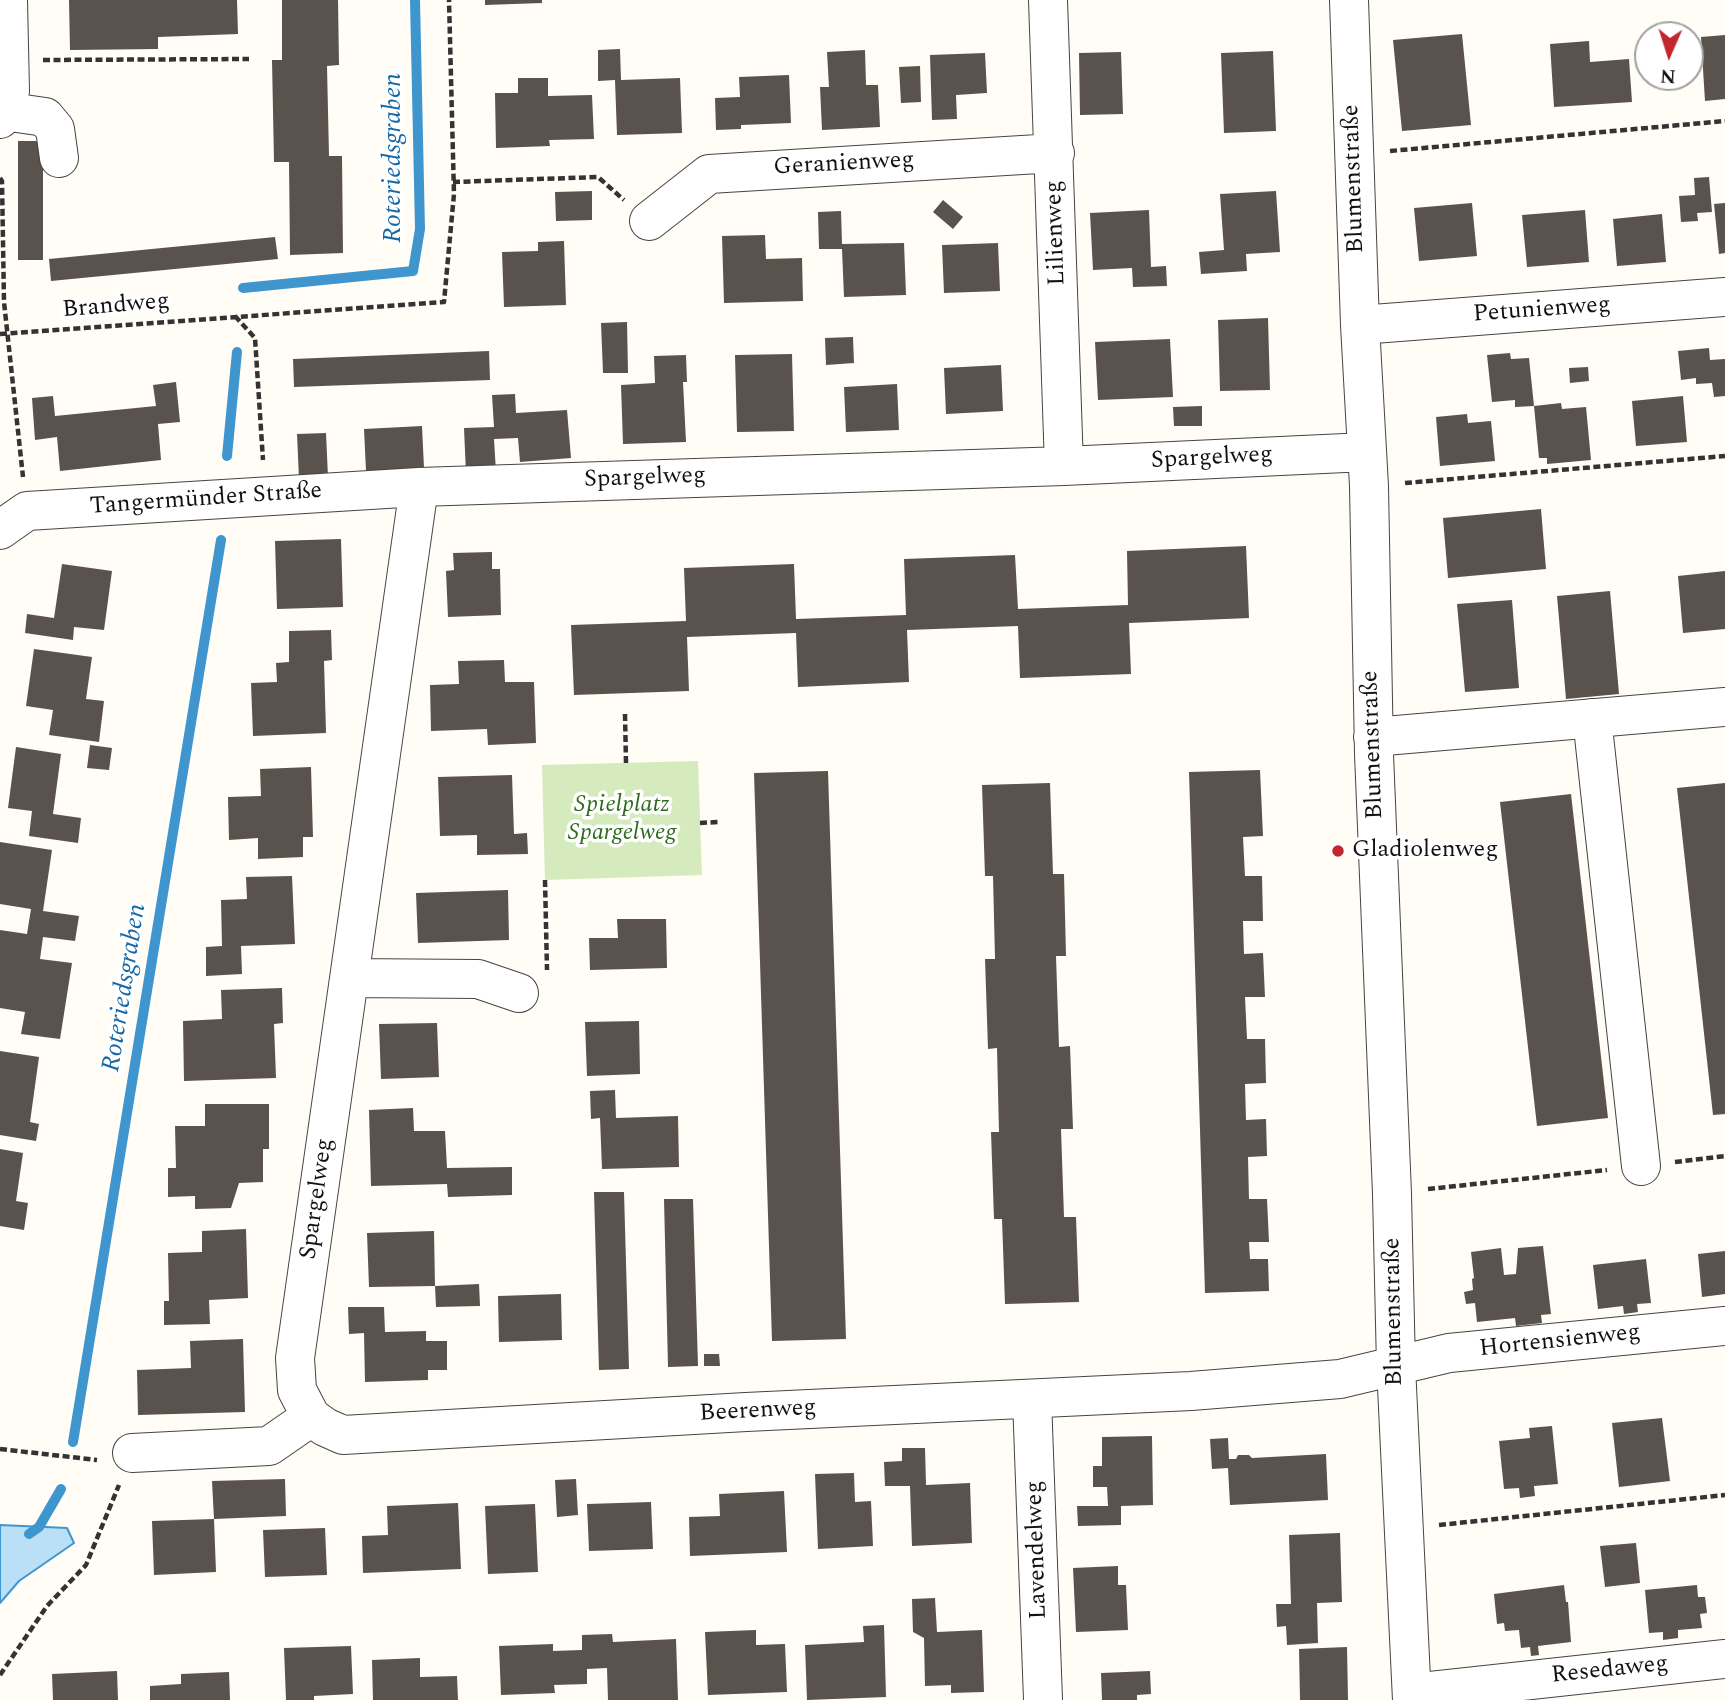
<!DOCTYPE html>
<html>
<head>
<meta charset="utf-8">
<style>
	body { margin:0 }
	#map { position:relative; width:1725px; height:1700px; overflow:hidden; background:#fffdf5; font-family:Spectral,serif }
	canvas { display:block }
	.north { position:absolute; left:1634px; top:21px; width:70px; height:70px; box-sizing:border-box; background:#fff; border:2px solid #a0a0a0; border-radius:50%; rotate:183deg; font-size:19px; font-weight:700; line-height:28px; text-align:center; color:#111 }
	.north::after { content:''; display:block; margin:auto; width:24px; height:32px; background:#c4262e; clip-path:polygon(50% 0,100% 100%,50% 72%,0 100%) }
</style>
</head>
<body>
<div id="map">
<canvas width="1725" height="1700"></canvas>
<div class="north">N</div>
</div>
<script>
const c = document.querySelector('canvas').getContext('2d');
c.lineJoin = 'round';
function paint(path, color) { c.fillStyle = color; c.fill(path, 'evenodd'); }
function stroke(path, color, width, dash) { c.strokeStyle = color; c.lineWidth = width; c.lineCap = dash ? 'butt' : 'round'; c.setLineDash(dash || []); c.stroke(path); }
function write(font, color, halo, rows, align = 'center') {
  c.font = font + ' Spectral,serif'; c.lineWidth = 7; c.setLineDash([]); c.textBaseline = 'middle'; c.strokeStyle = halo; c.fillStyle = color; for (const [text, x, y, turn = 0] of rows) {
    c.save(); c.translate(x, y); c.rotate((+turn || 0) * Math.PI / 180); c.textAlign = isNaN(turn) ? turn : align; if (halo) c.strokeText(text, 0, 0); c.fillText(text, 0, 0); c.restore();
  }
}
paint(new Path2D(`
	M 698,761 L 702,875 L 545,880 L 542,765 Z`), '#d5ebbd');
const water = new Path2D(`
	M 0,1525 L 67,1528 L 74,1543 L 19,1581 L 0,1603 Z`);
paint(water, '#b9e0f7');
stroke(water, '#3f96cf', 2);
stroke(new Path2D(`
	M 243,288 L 413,271 L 420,229 L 415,0
	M 227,456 L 237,352
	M 73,1442 L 221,540
	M 29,1534 L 39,1527 L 61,1489`), '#3f96cf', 10);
paint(new Path2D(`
	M 69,0 L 237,0 L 238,34 L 158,37 L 158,49 L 70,50 Z
	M 282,0 L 338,0 L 339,65 L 327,66 L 329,156 L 342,156 L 343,253 L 290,255 L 289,162 L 274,162 L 272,60 L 282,60 Z
	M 485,0 L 542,0 L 542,3 L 485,5 Z
	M 1462,34 L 1471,125 L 1402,131 L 1393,40 Z
	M 1725,35 L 1725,99 L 1705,101 L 1701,37 Z
	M 1589,41 L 1590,62 L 1629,59 L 1632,102 L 1554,107 L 1550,44 Z
	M 620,49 L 621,80 L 680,78 L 682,133 L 617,135 L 615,80 L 598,81 L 598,50 Z
	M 865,50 L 866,85 L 878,85 L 880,127 L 822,130 L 820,87 L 829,87 L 827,52 Z
	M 1273,51 L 1276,131 L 1224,133 L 1221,53 Z
	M 1121,52 L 1123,114 L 1080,115 L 1079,53 Z
	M 985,53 L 987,93 L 956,95 L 957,119 L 932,120 L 930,55 Z
	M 920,66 L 921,102 L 901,103 L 899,67 Z
	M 789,75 L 791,123 L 741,125 L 741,129 L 716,130 L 715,98 L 740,97 L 739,77 Z
	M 518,78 L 548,78 L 548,96 L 592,95 L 594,139 L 549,140 L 550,146 L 496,148 L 495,93 L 518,93 Z
	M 18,141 L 43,141 L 43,260 L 18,260 Z
	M 1709,177 L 1712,212 L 1697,213 L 1698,221 L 1681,222 L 1679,196 L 1695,195 L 1694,178 Z
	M 592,191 L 592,220 L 556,221 L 555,192 Z
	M 1276,191 L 1280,252 L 1246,254 L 1247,271 L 1201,274 L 1199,252 L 1224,250 L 1220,194 Z
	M 943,200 L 963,217 L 953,229 L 933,212 Z
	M 1472,203 L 1477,256 L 1419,261 L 1414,208 Z
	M 1725,203 L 1725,253 L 1719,254 L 1714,204 Z
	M 1149,210 L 1151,267 L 1166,266 L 1167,286 L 1133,287 L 1132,268 L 1093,270 L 1090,213 Z
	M 1585,210 L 1589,262 L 1527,267 L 1522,215 Z
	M 841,211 L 842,244 L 904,243 L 906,295 L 844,297 L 842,249 L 819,249 L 818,212 Z
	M 1662,214 L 1666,262 L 1617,266 L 1613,219 Z
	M 765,235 L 766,259 L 802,258 L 803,301 L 724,303 L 722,236 Z
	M 275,237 L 278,259 L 51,281 L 49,259 Z
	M 564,241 L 566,305 L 504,307 L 502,252 L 538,251 L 538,242 Z
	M 998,243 L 1000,291 L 944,293 L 942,245 Z
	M 1268,318 L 1270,390 L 1220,391 L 1218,320 Z
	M 627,322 L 628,373 L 603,373 L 601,323 Z
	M 853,337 L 854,363 L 826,365 L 825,338 Z
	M 1170,339 L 1173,397 L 1098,400 L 1095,342 Z
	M 1709,348 L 1710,360 L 1725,359 L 1725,396 L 1714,397 L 1712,383 L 1696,384 L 1696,378 L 1681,380 L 1678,351 Z
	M 489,351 L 490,380 L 294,387 L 293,359 Z
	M 1510,353 L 1511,359 L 1529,358 L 1534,406 L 1515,407 L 1515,400 L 1492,402 L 1487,355 Z
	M 792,354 L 794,431 L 737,432 L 735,355 Z
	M 686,355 L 687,382 L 683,382 L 686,442 L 623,444 L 621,385 L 655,383 L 654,356 Z
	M 1001,365 L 1003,411 L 946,414 L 944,368 Z
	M 1588,367 L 1589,381 L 1570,383 L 1569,368 Z
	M 176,382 L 180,422 L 158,424 L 161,460 L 60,471 L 57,437 L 35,440 L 32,398 L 53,396 L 55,416 L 156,406 L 153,385 Z
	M 897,384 L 899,430 L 846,432 L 844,387 Z
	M 515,394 L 516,413 L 567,410 L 571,458 L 520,462 L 518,438 L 494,439 L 496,472 L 466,474 L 464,428 L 494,427 L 492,395 Z
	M 1683,396 L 1687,442 L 1636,446 L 1632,401 Z
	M 1561,403 L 1562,409 L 1586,407 L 1591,460 L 1547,464 L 1547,458 L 1539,458 L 1534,406 Z
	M 1202,406 L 1202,426 L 1174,426 L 1173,407 Z
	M 1467,414 L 1468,423 L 1491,421 L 1495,461 L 1440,466 L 1436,417 Z
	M 422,426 L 424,468 L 366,471 L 364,429 Z
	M 326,433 L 328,477 L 299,479 L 297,434 Z
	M 1541,509 L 1546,569 L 1448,578 L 1443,518 Z
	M 341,539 L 343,607 L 277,609 L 275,541 Z
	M 1246,546 L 1249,618 L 1129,623 L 1131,674 L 1020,678 L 1018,626 L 907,630 L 909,682 L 798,687 L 796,633 L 687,637 L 689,691 L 574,695 L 571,625 L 686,621 L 684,568 L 794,564 L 796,619 L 906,615 L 904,559 L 1015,555 L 1018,609 L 1128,605 L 1127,551 Z
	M 492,552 L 492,569 L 500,569 L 501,615 L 448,617 L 446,571 L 454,570 L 453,553 Z
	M 62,564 L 112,571 L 104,630 L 74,627 L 73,640 L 25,633 L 27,614 L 54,618 Z
	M 1725,571 L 1725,629 L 1683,633 L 1678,576 Z
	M 1610,591 L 1619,694 L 1566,699 L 1557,596 Z
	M 1512,600 L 1519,688 L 1465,692 L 1457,604 Z
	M 331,630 L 332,660 L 324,661 L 326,733 L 253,736 L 251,683 L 277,682 L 276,663 L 289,662 L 289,631 Z
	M 34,649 L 92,657 L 86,699 L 104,701 L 99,742 L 49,735 L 53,710 L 26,706 Z
	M 504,660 L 505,682 L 534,682 L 536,743 L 488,745 L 487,729 L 431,731 L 430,685 L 459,684 L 458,661 Z
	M 90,745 L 112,748 L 109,770 L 87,768 Z
	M 16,747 L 61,754 L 53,814 L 81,818 L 78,843 L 29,836 L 32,811 L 8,808 Z
	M 311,767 L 313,837 L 303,837 L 303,857 L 258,859 L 258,838 L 229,840 L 228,797 L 261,796 L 260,769 Z
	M 1260,770 L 1263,836 L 1243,837 L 1245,876 L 1262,876 L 1263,921 L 1243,921 L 1244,954 L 1263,953 L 1265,997 L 1245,997 L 1247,1039 L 1265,1039 L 1266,1083 L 1245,1084 L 1246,1120 L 1266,1119 L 1267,1156 L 1248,1157 L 1249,1199 L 1267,1199 L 1269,1242 L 1249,1242 L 1250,1259 L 1268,1259 L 1269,1291 L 1205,1293 L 1189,772 Z
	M 828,771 L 846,1339 L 772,1341 L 754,773 Z
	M 512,775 L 514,834 L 527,833 L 528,854 L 477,855 L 477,835 L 440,836 L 438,777 Z
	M 1050,783 L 1053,874 L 1064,874 L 1066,956 L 1056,956 L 1059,1047 L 1070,1046 L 1073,1129 L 1061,1129 L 1064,1217 L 1076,1217 L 1079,1302 L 1005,1304 L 1002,1219 L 994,1219 L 991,1132 L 999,1132 L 997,1048 L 988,1049 L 985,959 L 995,959 L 993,876 L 985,876 L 982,785 Z
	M 1725,783 L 1725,1114 L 1713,1115 L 1677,788 Z
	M 1571,794 L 1608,1118 L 1537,1126 L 1500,802 Z
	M 0,842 L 52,850 L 43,911 L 79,916 L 75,941 L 43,937 L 40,959 L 72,963 L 60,1039 L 21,1034 L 25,1012 L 0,1008 L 0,930 L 27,934 L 31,909 L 0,904 Z
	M 292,876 L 295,944 L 241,946 L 242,974 L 206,976 L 206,947 L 222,946 L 221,900 L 247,899 L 246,877 Z
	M 508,890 L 509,940 L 418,943 L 416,893 Z
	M 617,919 L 666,919 L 667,968 L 590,970 L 589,938 L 618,938 Z
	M 282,988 L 283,1023 L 274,1024 L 276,1078 L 184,1081 L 183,1021 L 222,1019 L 221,990 Z
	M 639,1021 L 640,1074 L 587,1076 L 585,1022 Z
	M 437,1023 L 439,1077 L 381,1079 L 379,1024 Z
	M 0,1051 L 39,1057 L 30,1122 L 39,1124 L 36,1141 L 0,1135 Z
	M 615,1090 L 616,1118 L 678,1116 L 679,1167 L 602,1169 L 600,1118 L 591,1119 L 590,1091 Z
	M 205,1104 L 269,1104 L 269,1149 L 263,1149 L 263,1182 L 239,1183 L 231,1208 L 195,1209 L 195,1196 L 168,1197 L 168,1168 L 176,1168 L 175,1126 L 205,1126 Z
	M 413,1108 L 414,1131 L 445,1131 L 447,1168 L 512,1167 L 512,1195 L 448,1197 L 447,1184 L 371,1186 L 369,1110 Z
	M 0,1149 L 23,1153 L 16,1201 L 28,1203 L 24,1230 L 0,1226 Z
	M 594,1192 L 624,1192 L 629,1369 L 599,1370 Z
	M 664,1199 L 693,1199 L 698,1366 L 668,1367 Z
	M 246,1229 L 248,1298 L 209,1300 L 210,1324 L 164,1325 L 164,1301 L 169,1301 L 168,1253 L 202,1252 L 202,1231 Z
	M 434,1231 L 435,1286 L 479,1284 L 480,1306 L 436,1307 L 435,1286 L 369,1287 L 367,1233 Z
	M 1543,1246 L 1551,1314 L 1541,1315 L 1542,1323 L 1516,1326 L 1515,1318 L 1477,1322 L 1475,1303 L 1466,1304 L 1464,1292 L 1473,1290 L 1472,1279 L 1474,1278 L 1471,1252 L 1501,1248 L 1504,1275 L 1516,1274 L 1518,1248 Z
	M 1725,1251 L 1725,1294 L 1702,1297 L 1698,1254 Z
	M 1646,1259 L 1651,1303 L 1637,1304 L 1638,1312 L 1624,1314 L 1623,1306 L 1598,1309 L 1593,1265 Z
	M 561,1294 L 562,1340 L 499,1342 L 498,1296 Z
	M 348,1307 L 384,1307 L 385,1332 L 426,1331 L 426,1341 L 447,1341 L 447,1370 L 428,1370 L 428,1380 L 365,1382 L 364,1333 L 349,1334 Z
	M 243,1339 L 245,1412 L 138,1415 L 137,1370 L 191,1368 L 190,1341 Z
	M 704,1354 L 719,1354 L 720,1366 L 704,1366 Z
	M 1662,1418 L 1670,1481 L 1619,1487 L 1612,1423 Z
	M 1552,1426 L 1558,1484 L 1534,1486 L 1535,1496 L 1520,1498 L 1519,1488 L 1504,1489 L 1499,1441 L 1530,1438 L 1529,1428 Z
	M 1152,1436 L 1153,1505 L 1121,1506 L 1121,1525 L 1078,1526 L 1077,1506 L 1108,1506 L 1107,1487 L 1093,1487 L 1093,1466 L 1102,1466 L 1102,1437 Z
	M 1228,1438 L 1229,1459 L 1236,1459 L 1238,1455 L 1249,1455 L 1252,1458 L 1326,1454 L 1328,1500 L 1230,1505 L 1228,1468 L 1212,1469 L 1210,1439 Z
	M 902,1448 L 925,1448 L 926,1485 L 970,1483 L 972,1543 L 912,1546 L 910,1486 L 885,1486 L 884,1462 L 902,1461 Z
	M 854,1473 L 855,1502 L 871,1501 L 873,1546 L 818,1549 L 815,1474 Z
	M 285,1479 L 286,1516 L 214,1519 L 216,1572 L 154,1575 L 152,1521 L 214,1519 L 212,1481 Z
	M 576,1479 L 578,1515 L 557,1517 L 555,1480 Z
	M 784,1491 L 787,1552 L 690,1556 L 689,1517 L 720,1516 L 719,1494 Z
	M 651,1502 L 653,1549 L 589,1551 L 587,1504 Z
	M 458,1503 L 461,1569 L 363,1573 L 362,1536 L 388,1535 L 387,1506 Z
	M 535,1504 L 538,1572 L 488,1574 L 485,1506 Z
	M 325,1528 L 327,1575 L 265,1577 L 263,1530 Z
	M 1340,1533 L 1342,1602 L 1317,1603 L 1318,1643 L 1287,1645 L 1286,1626 L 1277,1627 L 1276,1604 L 1291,1604 L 1289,1535 Z
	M 1636,1543 L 1640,1583 L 1605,1587 L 1600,1546 Z
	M 1118,1566 L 1118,1585 L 1126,1585 L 1128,1630 L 1076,1632 L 1073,1568 Z
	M 1564,1585 L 1566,1602 L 1568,1602 L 1571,1642 L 1538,1646 L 1539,1655 L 1531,1656 L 1530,1647 L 1521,1648 L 1519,1630 L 1505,1631 L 1504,1623 L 1497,1624 L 1494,1594 Z
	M 1697,1585 L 1698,1597 L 1705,1597 L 1707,1613 L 1700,1614 L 1702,1628 L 1678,1630 L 1678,1638 L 1663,1640 L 1663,1632 L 1649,1633 L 1645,1590 Z
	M 935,1598 L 937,1632 L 982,1630 L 984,1692 L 951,1693 L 951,1685 L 925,1686 L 924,1638 L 913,1632 L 912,1599 Z
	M 884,1625 L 886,1697 L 807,1700 L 805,1645 L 864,1642 L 863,1626 Z
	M 756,1630 L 756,1645 L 785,1644 L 787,1692 L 708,1695 L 705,1632 Z
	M 612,1634 L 613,1642 L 676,1639 L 678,1700 L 608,1700 L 607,1668 L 587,1669 L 587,1684 L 554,1685 L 555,1693 L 501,1695 L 499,1646 L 553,1644 L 553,1651 L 582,1650 L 582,1635 Z
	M 351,1646 L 353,1694 L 314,1696 L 314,1700 L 286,1700 L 284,1648 Z
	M 1347,1647 L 1348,1700 L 1300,1700 L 1299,1649 Z
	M 420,1658 L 420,1677 L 457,1676 L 458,1700 L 373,1700 L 372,1660 Z
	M 117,1671 L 118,1700 L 53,1700 L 52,1674 Z
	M 1150,1671 L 1151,1694 L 1137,1695 L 1137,1700 L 1102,1700 L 1101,1673 Z
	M 229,1672 L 230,1700 L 150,1700 L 150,1686 L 181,1684 L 181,1674 Z`), '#5a524d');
const minor = new Path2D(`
	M 1048,0 L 1064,466
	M 1349,0 L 1360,325 L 1369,486 L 1374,754 L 1392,1194 L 1396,1366 L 1412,1700
	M 3,111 L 45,117 L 55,129 L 59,158
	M 0,119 L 10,91 L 8,0
	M 649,221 L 709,174 L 1055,153
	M 1360,325 L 1725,297
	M 0,530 L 27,511 L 419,487
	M 1592,718 L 1641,1166
	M 1373,737 L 1725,707
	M 350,978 L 478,979 L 519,993
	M 1032,1399 L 1043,1700
	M 311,1417 L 297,1390 L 295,1358 L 419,487 L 1064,466 L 1367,452
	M 132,1453 L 269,1446 L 311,1417 L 325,1427 L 343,1435 L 746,1412 L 1191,1391 L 1340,1379 L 1449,1353 L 1725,1326
	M 1412,1693 L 1725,1659`);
stroke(minor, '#444', 40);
stroke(new Path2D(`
	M 43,60 L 249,59
	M 1390,151 L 1725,121
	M 0,178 L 2,181 L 4,302 L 23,477
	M 453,182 L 598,177 L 624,200
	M 235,316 L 255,338 L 263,460
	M 0,334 L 444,302 L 454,194 L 449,0
	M 1405,483 L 1725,456
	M 625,714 L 626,763
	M 700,823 L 718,822
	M 545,880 L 547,970
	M 1675,1162 L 1725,1156
	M 1428,1189 L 1607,1170
	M 0,1449 L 97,1460
	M 1439,1525 L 1725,1495
	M 0,1675 L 47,1606 L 86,1565 L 119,1485`), '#333', 4.5, [7, 3.5]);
stroke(minor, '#fff', 38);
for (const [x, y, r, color] of [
	[1338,851,7,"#c4262e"]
]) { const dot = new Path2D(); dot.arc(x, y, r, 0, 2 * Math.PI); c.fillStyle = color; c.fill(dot); stroke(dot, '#fff', 2.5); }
write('24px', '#111', '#fff', [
	["Geranienweg",844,165,-3],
	["Blumenstraße",1355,179,-92],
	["Lilienweg",1057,233,-92],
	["Brandweg",116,307,-5],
	["Petunienweg",1542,311,-4],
	["Spargelweg",1212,459,-3],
	["Spargelweg",645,479,-2],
	["Tangermünder Straße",206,500,-4],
	["Blumenstraße",1374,745,-92],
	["Spargelweg",318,1199,-82],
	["Blumenstraße",1395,1312,-91],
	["Hortensienweg",1560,1342,-6],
	["Beerenweg",758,1412,-3],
	["Lavendelweg",1038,1550,-92],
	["Resedaweg",1610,1671,-6]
]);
write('italic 24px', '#2f6b1f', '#fff', [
	["Spielplatz",622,806],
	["Spargelweg",622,834]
]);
write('24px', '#111', '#fff', [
	["Gladiolenweg",1352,851]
], 'left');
write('italic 26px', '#1768a6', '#fff', [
	["Roteriedsgraben",395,158,-90],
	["Roteriedsgraben",126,988,-81]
]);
</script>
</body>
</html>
